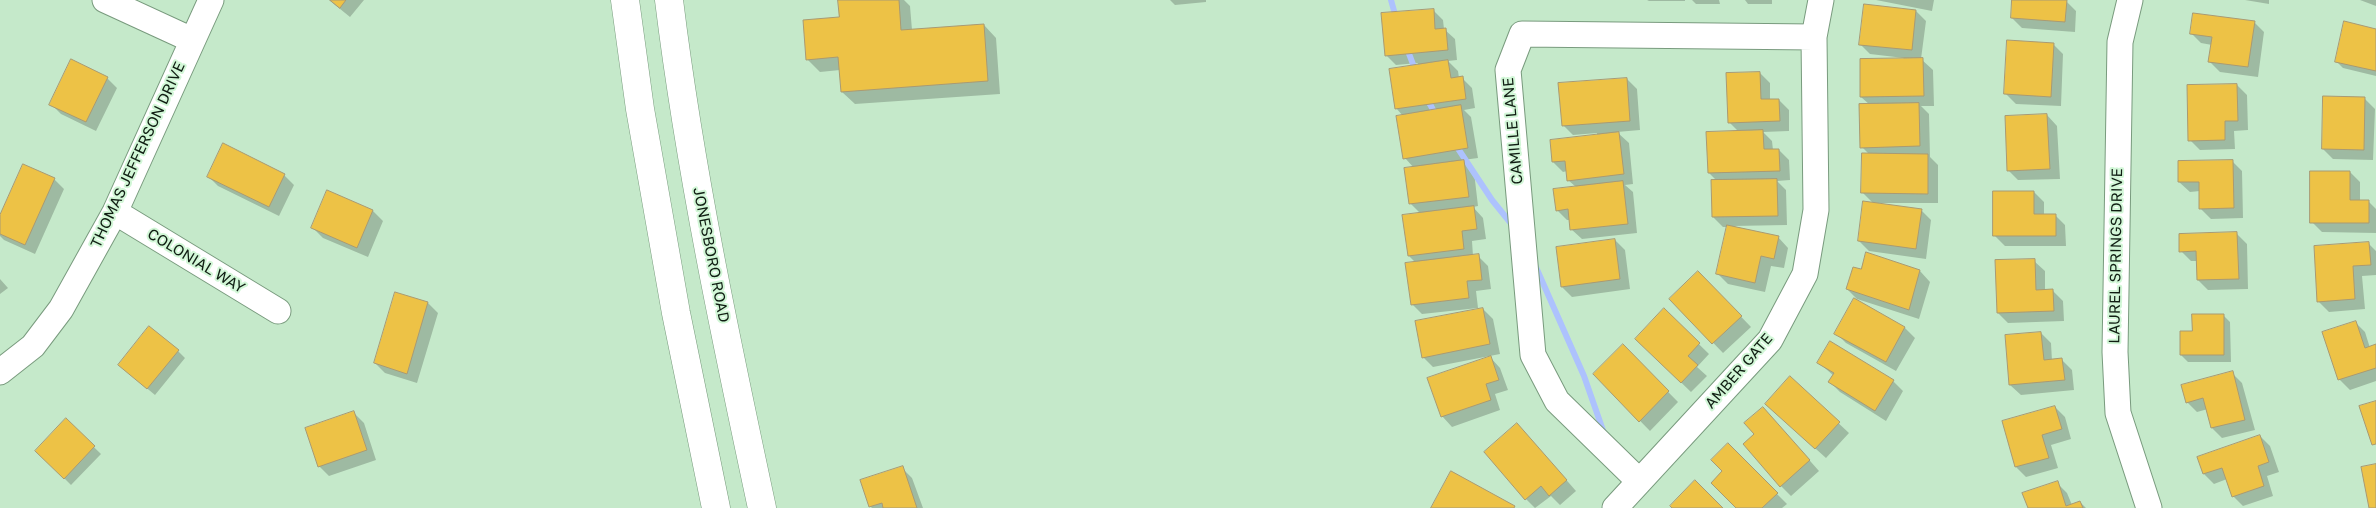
<!DOCTYPE html>
<html>
<head>
<meta charset="utf-8">
<style>
	body { margin:0 }
	canvas { display:block; background:#c5e9ca }
</style>
</head>
<body>
<canvas width="2376" height="508"></canvas>
<script>
const c = document.querySelector('canvas').getContext('2d');
c.lineJoin = 'round';
function paint(path, color) { c.fillStyle = color; c.fill(path, 'evenodd'); }
function stroke(path, color, width, dash) { c.strokeStyle = color; c.lineWidth = width; c.lineCap = dash ? 'butt' : 'round'; c.setLineDash(dash || []); c.stroke(path); }
function write(font, color, halo, rows, align = 'center') {
  c.font = font + ' "Golos Text",sans-serif'; c.lineWidth = 4; c.setLineDash([]); c.textBaseline = 'middle'; c.strokeStyle = halo; c.fillStyle = color; for (const [text, x, y, turn = 0] of rows) {
    c.save(); c.translate(x, y); c.rotate((+turn || 0) * Math.PI / 180); c.textAlign = isNaN(turn) ? turn : align; if (halo) c.strokeText(text, 0, 0); c.fillText(text, 0, 0); c.restore();
  }
}
paint(new Path2D(`
	M 329,0 L 364,0 L 350,17 Z
	M 839,0 L 904,0 L 910,6 L 912,30 L 984,25 L 996,38 L 1000,94 L 855,104 L 842,92 L 840,70 L 820,72 L 807,59 L 840,18 Z
	M 1170,0 L 1206,0 L 1206,2 L 1175,5 Z
	M 1647,0 L 1685,0 L 1685,1 L 1649,1 Z
	M 1692,0 L 1719,0 L 1720,4 L 1696,4 Z
	M 1745,0 L 1772,0 L 1772,4 L 1748,4 Z
	M 1876,0 L 1934,0 L 1932,11 Z
	M 2014,0 L 2066,1 L 2076,11 L 2075,32 L 2022,28 L 2012,18 Z
	M 2245,0 L 2269,0 L 2269,4 Z
	M 2360,0 L 2376,0 L 2376,6 Z
	M 1433,10 L 1443,20 L 1444,29 L 1455,39 L 1457,60 L 1448,61 L 1458,71 L 1459,78 L 1462,78 L 1472,88 L 1475,108 L 1464,110 L 1471,117 L 1478,158 L 1463,160 L 1474,172 L 1478,206 L 1473,207 L 1483,218 L 1486,239 L 1472,241 L 1473,256 L 1478,256 L 1488,266 L 1491,289 L 1476,291 L 1478,308 L 1422,314 L 1412,304 L 1416,263 L 1409,256 L 1421,214 L 1410,203 L 1414,168 L 1405,158 L 1403,116 L 1396,108 L 1418,63 L 1396,65 L 1386,55 Z
	M 1916,11 L 1926,21 L 1921,59 L 1933,70 L 1934,106 L 1921,106 L 1929,114 L 1930,157 L 1938,165 L 1938,203 L 1878,203 L 1878,204 L 1921,210 L 1931,220 L 1926,259 L 1869,251 L 1859,241 L 1874,204 L 1863,193 L 1869,154 L 1862,147 L 1870,105 L 1861,97 L 1904,58 L 1870,54 L 1860,44 Z
	M 2254,22 L 2264,32 L 2258,77 L 2220,72 L 2209,61 L 2212,45 L 2201,43 L 2191,33 Z
	M 2376,30 L 2376,76 L 2343,68 L 2336,61 Z
	M 2053,44 L 2063,54 L 2061,106 L 2016,104 L 2006,94 Z
	M 1760,73 L 1770,83 L 1770,100 L 1779,100 L 1789,110 L 1789,131 L 1763,132 L 1772,141 L 1773,150 L 1779,150 L 1789,160 L 1790,180 L 1777,181 L 1786,190 L 1787,225 L 1733,226 L 1778,237 L 1788,248 L 1784,268 L 1771,266 L 1765,292 L 1728,284 L 1718,274 L 1728,227 L 1723,227 L 1713,217 L 1717,181 L 1709,173 L 1739,132 L 1729,122 Z
	M 107,78 L 117,88 L 96,131 L 61,114 L 51,104 Z
	M 1627,79 L 1637,89 L 1640,130 L 1617,132 L 1629,143 L 1633,184 L 1625,185 L 1633,192 L 1637,233 L 1582,239 L 1571,229 L 1570,220 L 1567,220 L 1557,210 L 1576,187 L 1568,180 L 1567,171 L 1563,172 L 1553,162 L 1597,136 L 1597,133 L 1573,135 L 1563,125 Z
	M 2237,85 L 2247,95 L 2248,130 L 2234,131 L 2235,149 L 2200,150 L 2190,140 Z
	M 2365,99 L 2375,109 L 2373,160 L 2333,159 L 2323,149 Z
	M 2047,115 L 2057,126 L 2060,179 L 2018,180 L 2008,170 Z
	M 2232,161 L 2242,171 L 2243,218 L 2211,219 L 2201,209 L 2200,191 L 2190,192 L 2179,182 Z
	M 2350,172 L 2360,182 L 2360,201 L 2368,201 L 2376,209 L 2376,233 L 2322,232 L 2312,222 Z
	M 284,175 L 294,185 L 279,216 L 218,186 L 208,176 Z
	M 54,179 L 64,189 L 35,254 L 4,240 L 0,236 L 0,218 Z
	M 328,192 L 373,211 L 383,221 L 368,257 L 323,238 L 313,228 Z
	M 2034,192 L 2044,202 L 2044,215 L 2055,215 L 2065,225 L 2066,246 L 2005,246 L 1995,236 Z
	M 2237,234 L 2247,244 L 2248,289 L 2208,290 L 2198,280 L 2198,261 L 2191,261 L 2181,251 Z
	M 1615,240 L 1625,250 L 1630,289 L 1572,297 L 1562,287 Z
	M 2369,244 L 2376,251 L 2376,275 L 2362,276 L 2365,309 L 2329,312 L 2319,302 Z
	M 2034,261 L 2045,271 L 2045,291 L 2053,291 L 2063,301 L 2064,321 L 2008,323 L 1998,313 Z
	M 1862,271 L 1920,271 L 1930,282 L 1919,319 L 1857,299 L 1847,289 Z
	M 1698,272 L 1751,327 L 1723,353 L 1671,299 Z
	M 0,279 L 8,288 L 0,294 Z
	M 1854,300 L 1905,328 L 1915,338 L 1896,371 L 1846,343 L 1836,333 Z
	M 428,303 L 438,313 L 417,383 L 385,373 L 375,363 Z
	M 1483,309 L 1493,319 L 1500,354 L 1433,367 L 1423,357 Z
	M 1664,310 L 1709,354 L 1697,367 L 1707,376 L 1691,392 L 1636,339 Z
	M 2223,315 L 2230,322 L 2231,362 L 2188,362 L 2181,355 L 2193,332 Z
	M 2355,322 L 2365,332 L 2370,348 L 2376,346 L 2376,381 L 2350,390 L 2339,379 Z
	M 2041,333 L 2051,343 L 2052,361 L 2062,360 L 2072,370 L 2074,390 L 2021,395 L 2010,385 Z
	M 1831,343 L 1893,381 L 1903,391 L 1886,421 L 1840,392 L 1830,382 L 1834,376 L 1819,363 Z
	M 1623,346 L 1678,402 L 1650,431 L 1594,374 Z
	M 178,351 L 185,358 L 155,395 L 126,371 Z
	M 1490,357 L 1500,368 L 1508,390 L 1495,394 L 1500,410 L 1452,427 L 1442,416 Z
	M 2232,373 L 2242,383 L 2255,430 L 2222,438 L 2212,428 L 2208,409 L 2197,412 L 2187,402 Z
	M 1790,378 L 1849,433 L 1826,458 L 1777,414 Z
	M 2055,407 L 2065,417 L 2071,439 L 2051,445 L 2058,468 L 2026,477 L 2016,467 Z
	M 353,412 L 364,423 L 376,460 L 329,476 L 319,466 Z
	M 1772,418 L 1819,471 L 1791,496 L 1781,486 Z
	M 66,420 L 101,454 L 71,485 L 37,451 Z
	M 1527,435 L 1576,491 L 1560,505 L 1551,496 L 1535,508 L 1526,499 Z
	M 2260,436 L 2270,446 L 2279,472 L 2267,476 L 2273,496 L 2243,506 L 2233,496 L 2227,479 L 2214,484 L 2204,474 L 2198,457 Z
	M 1728,445 L 1787,504 L 1782,508 L 1738,508 L 1724,471 Z
	M 902,468 L 912,478 L 923,508 L 872,508 L 870,506 Z
	M 2057,483 L 2067,493 L 2072,505 L 2080,502 L 2086,508 L 2029,508 Z`), '#0003');
stroke(new Path2D(`
	M 1391,0 L 1396,18
	M 1406,46 L 1416,72
	M 1426,97 L 1437,117
	M 1455,144 L 1492,200 L 1513,226
	M 1535,265 L 1584,376 L 1605,436`), '#adc2fd', 6);
const building = new Path2D(`
	M 330,0 L 346,0 L 340,8 Z
	M 838,0 L 899,0 L 901,30 L 984,24 L 988,81 L 841,92 L 838,57 L 806,60 L 803,20 L 839,17 Z
	M 2012,0 L 2067,0 L 2065,22 L 2011,18 Z
	M 1864,4 L 1916,10 L 1912,50 L 1859,45 Z
	M 1434,9 L 1435,29 L 1446,28 L 1448,50 L 1385,56 L 1381,13 Z
	M 2193,13 L 2255,21 L 2248,67 L 2208,62 L 2212,37 L 2190,34 Z
	M 2344,21 L 2376,29 L 2376,71 L 2335,62 Z
	M 2007,40 L 2054,43 L 2051,97 L 2004,94 Z
	M 1923,58 L 1924,96 L 1860,97 L 1860,59 Z
	M 71,59 L 108,77 L 86,122 L 49,105 Z
	M 1448,60 L 1451,78 L 1463,76 L 1466,99 L 1395,109 L 1389,69 Z
	M 1760,72 L 1761,99 L 1779,99 L 1780,121 L 1728,123 L 1726,73 Z
	M 1627,78 L 1630,121 L 1562,126 L 1558,83 Z
	M 2237,84 L 2238,121 L 2225,121 L 2225,140 L 2188,141 L 2187,85 Z
	M 2323,96 L 2365,97 L 2364,150 L 2322,149 Z
	M 1919,103 L 1920,146 L 1860,148 L 1859,104 Z
	M 1461,105 L 1468,148 L 1403,159 L 1396,116 Z
	M 2047,114 L 2050,169 L 2007,171 L 2005,116 Z
	M 1763,130 L 1764,149 L 1779,149 L 1780,171 L 1708,173 L 1706,132 Z
	M 1619,132 L 1624,174 L 1567,181 L 1565,161 L 1552,162 L 1550,140 Z
	M 223,143 L 285,174 L 269,207 L 207,177 Z
	M 1862,153 L 1928,154 L 1928,194 L 1861,193 Z
	M 1464,160 L 1469,197 L 1409,204 L 1404,168 Z
	M 2233,160 L 2234,208 L 2199,209 L 2199,182 L 2178,182 L 2178,161 Z
	M 23,164 L 55,178 L 25,245 L 0,234 L 0,215 Z
	M 2310,171 L 2350,171 L 2350,200 L 2369,200 L 2369,223 L 2310,223 Z
	M 1777,179 L 1778,216 L 1712,217 L 1711,180 Z
	M 1623,181 L 1628,224 L 1570,230 L 1568,209 L 1556,211 L 1553,189 Z
	M 327,190 L 373,210 L 357,248 L 311,228 Z
	M 1993,191 L 2034,191 L 2034,214 L 2056,214 L 2056,236 L 1993,236 Z
	M 1863,201 L 1922,209 L 1916,249 L 1858,241 Z
	M 1474,206 L 1477,229 L 1462,231 L 1464,249 L 1408,256 L 1402,215 Z
	M 1727,225 L 1779,236 L 1774,259 L 1761,256 L 1755,283 L 1716,274 Z
	M 2237,232 L 2239,279 L 2197,280 L 2196,251 L 2179,252 L 2179,234 Z
	M 1615,239 L 1620,279 L 1561,287 L 1556,247 Z
	M 2369,242 L 2371,265 L 2353,266 L 2355,299 L 2317,302 L 2314,246 Z
	M 1866,252 L 1920,270 L 1909,310 L 1846,289 L 1853,267 L 1861,269 Z
	M 1479,254 L 1482,280 L 1467,281 L 1469,298 L 1411,305 L 1405,263 Z
	M 2035,259 L 2036,290 L 2053,289 L 2054,311 L 1997,313 L 1995,260 Z
	M 1698,271 L 1742,316 L 1712,344 L 1669,299 Z
	M 395,292 L 428,302 L 407,374 L 374,363 Z
	M 1854,298 L 1905,327 L 1886,362 L 1834,334 Z
	M 1483,308 L 1490,344 L 1422,358 L 1415,321 Z
	M 1664,308 L 1700,343 L 1688,356 L 1698,365 L 1681,383 L 1635,339 Z
	M 2192,314 L 2224,314 L 2224,355 L 2180,355 L 2180,331 L 2192,331 Z
	M 2356,321 L 2365,348 L 2376,344 L 2376,368 L 2338,380 L 2322,332 Z
	M 149,326 L 179,350 L 147,389 L 118,365 Z
	M 2041,332 L 2044,360 L 2062,358 L 2065,380 L 2009,385 L 2005,335 Z
	M 1830,341 L 1894,380 L 1875,411 L 1828,382 L 1834,373 L 1817,363 Z
	M 1623,344 L 1669,391 L 1639,422 L 1593,374 Z
	M 1491,356 L 1499,380 L 1486,384 L 1491,400 L 1441,417 L 1427,378 Z
	M 2233,371 L 2245,420 L 2211,428 L 2203,398 L 2186,403 L 2181,385 Z
	M 1790,376 L 1840,422 L 1815,449 L 1765,404 Z
	M 2376,401 L 2376,444 L 2372,445 L 2359,406 Z
	M 2055,406 L 2062,429 L 2042,435 L 2049,458 L 2015,467 L 2002,421 Z
	M 1763,407 L 1810,460 L 1780,487 L 1743,444 L 1754,434 L 1744,423 Z
	M 354,411 L 367,450 L 318,467 L 305,428 Z
	M 66,418 L 95,446 L 64,479 L 35,451 Z
	M 1517,423 L 1567,480 L 1549,496 L 1541,486 L 1525,500 L 1484,452 Z
	M 2260,435 L 2269,462 L 2258,466 L 2264,486 L 2232,497 L 2222,468 L 2203,474 L 2197,457 Z
	M 1728,443 L 1778,493 L 1762,508 L 1736,508 L 1711,483 L 1722,471 L 1711,460 Z
	M 2376,464 L 2376,508 L 2369,508 L 2361,467 Z
	M 903,466 L 917,508 L 883,508 L 882,503 L 869,507 L 860,480 Z
	M 1451,471 L 1515,506 L 1514,508 L 1431,508 Z
	M 1695,480 L 1723,508 L 1672,508 L 1670,506 Z
	M 2058,481 L 2066,506 L 2080,501 L 2083,508 L 2028,508 L 2022,493 Z`);
paint(building, '#edc246');
stroke(building, '#a99a73', 1);
const street = new Path2D(`
	M 105,0 L 192,40
	M 2130,0 L 2120,42 L 2115,352 L 2118,413 L 2149,508
	M 115,212 L 278,311
	M 0,372 L 33,346 L 61,309 L 115,212 L 211,0
	M 1639,481 L 1557,401 L 1533,355 L 1508,70 L 1522,34 L 1814,37
	M 1615,508 L 1770,340 L 1805,274 L 1816,210 L 1814,37 L 1821,0`);
const primary = new Path2D(`
	M 625,0 L 640,109 L 676,313 L 716,508
	M 669,0 C 690,171 726,340 762,508`);
stroke(street, '#799b7e', 27);
stroke(primary, '#799b7e', 29);
stroke(street, '#fff', 25);
stroke(primary, '#fff', 28);
write('15px', '#101e13', '#d2f7d7', [
	["CAMILLE LANE",1513,131,-95],
	["THOMAS JEFFERSON DRIVE",138,155,-65],
	["JONESBORO ROAD",711,255,79],
	["LAUREL SPRINGS DRIVE",2116,256,-89],
	["COLONIAL WAY",196,261,31],
	["AMBER GATE",1739,371,-49]
]);
</script>
</body>
</html>
